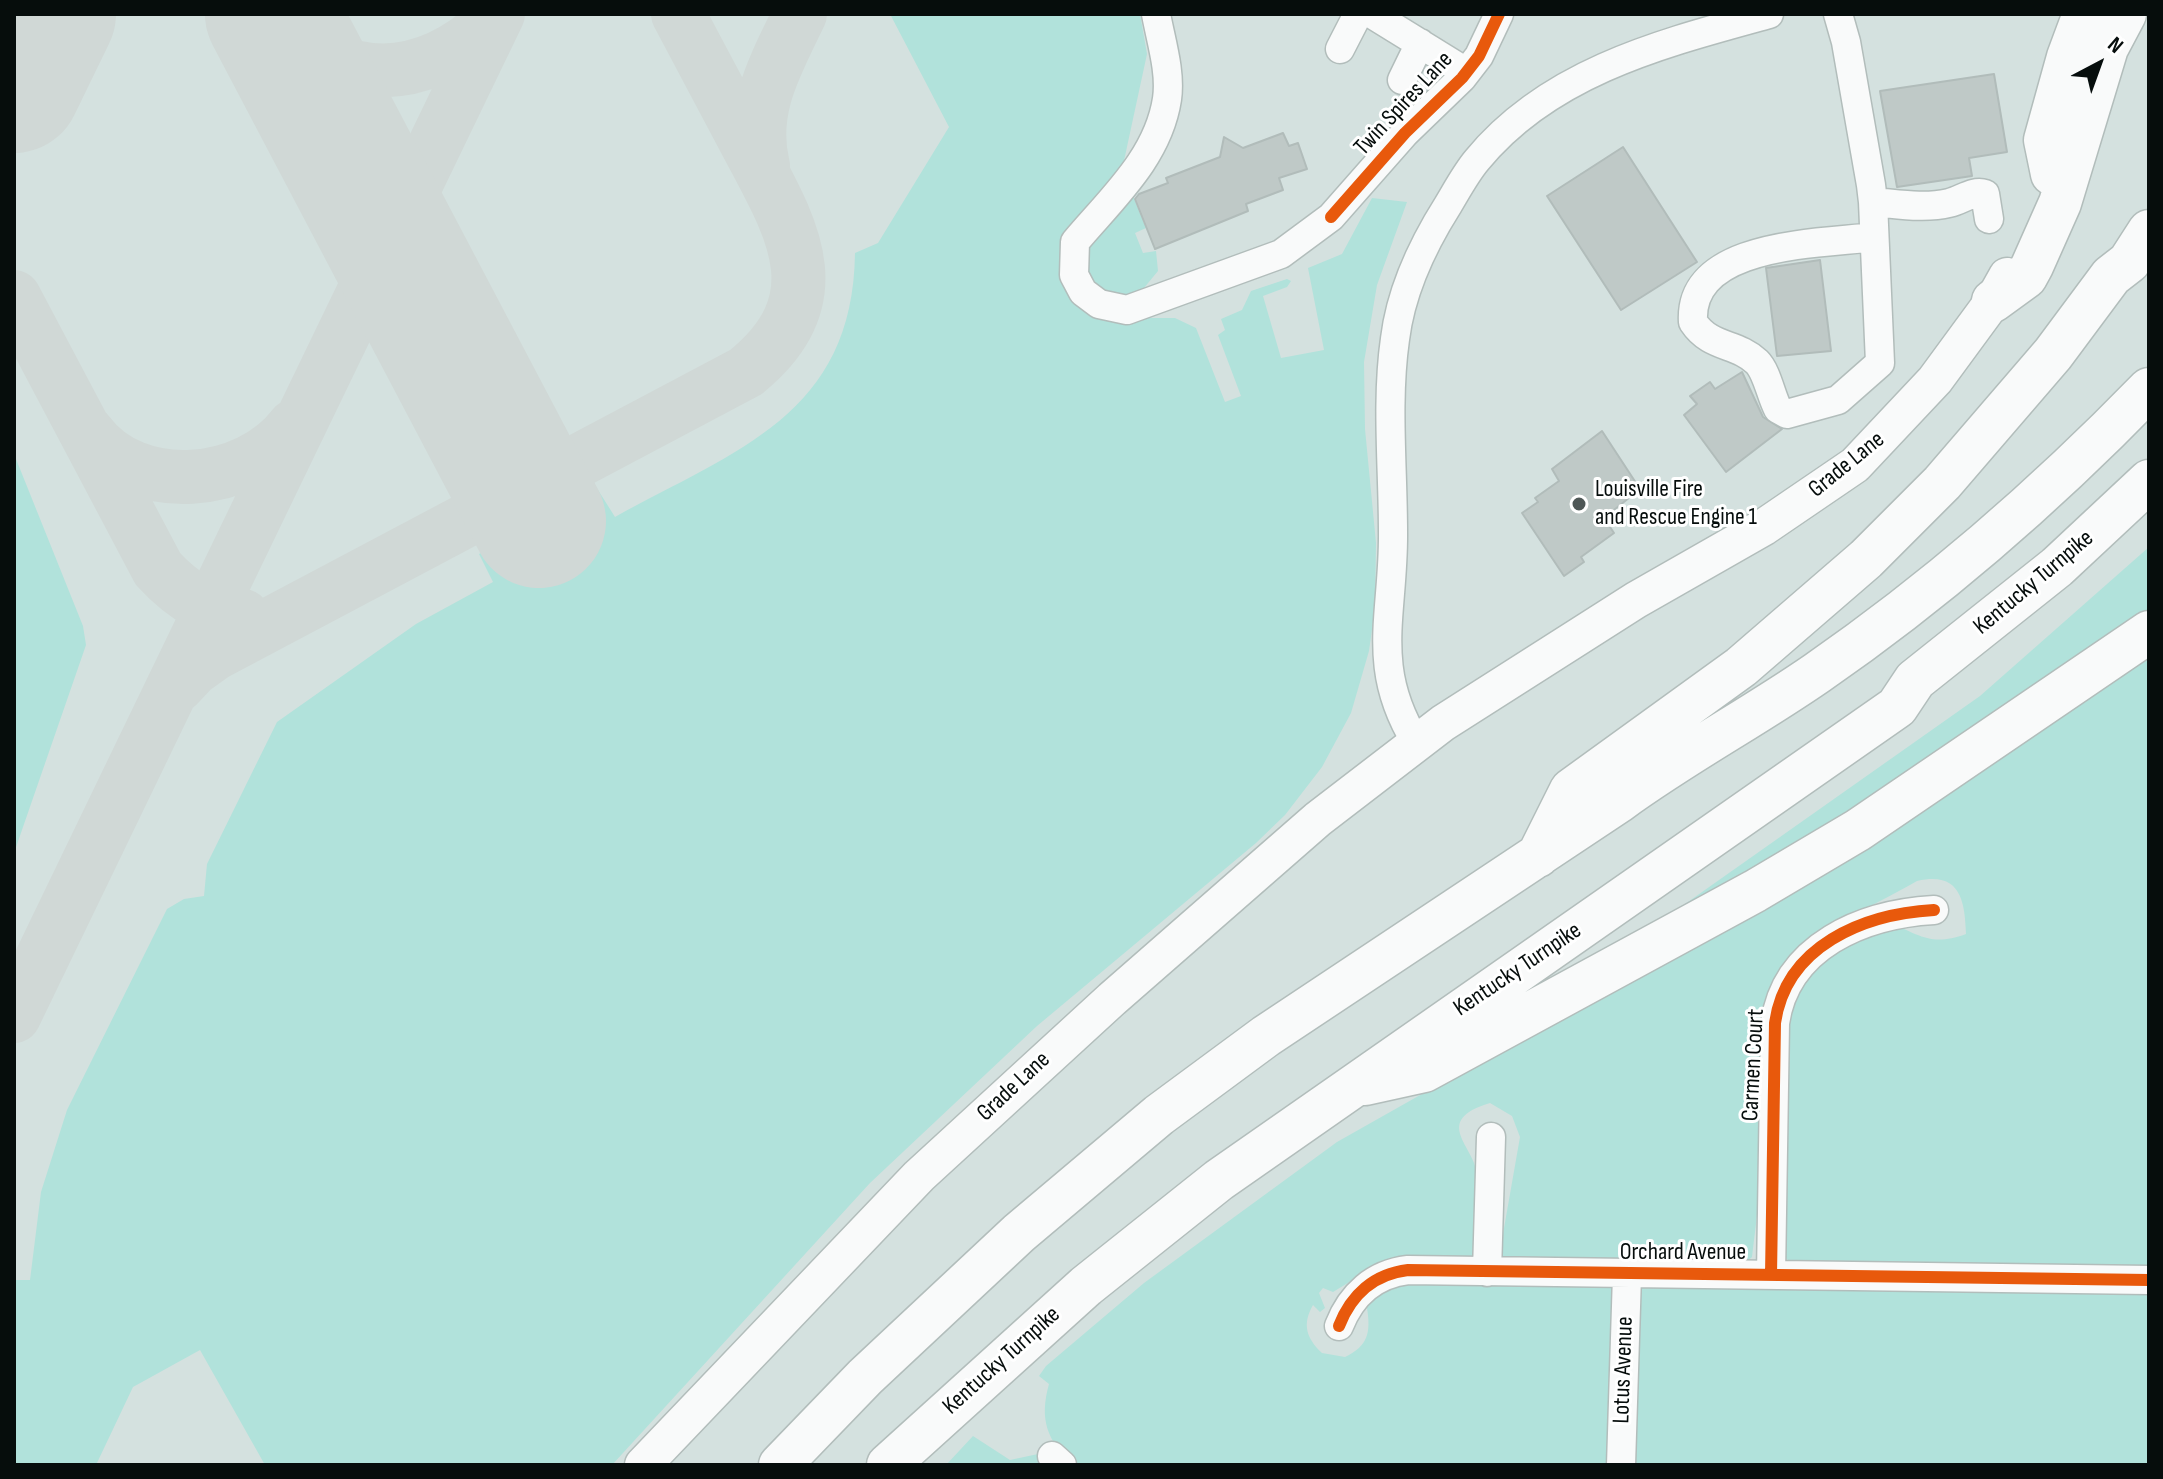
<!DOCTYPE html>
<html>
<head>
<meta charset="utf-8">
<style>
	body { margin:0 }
	#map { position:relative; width:2163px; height:1479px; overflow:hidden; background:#d4e1df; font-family:"Sofia Sans Condensed",sans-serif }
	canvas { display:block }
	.frame { position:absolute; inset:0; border:16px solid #060d0c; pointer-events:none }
	.north { position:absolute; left:2059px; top:24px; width:80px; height:80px; -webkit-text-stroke:6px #fff; paint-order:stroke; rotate:41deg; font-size:22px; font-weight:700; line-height:32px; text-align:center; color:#060d0c }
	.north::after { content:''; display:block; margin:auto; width:28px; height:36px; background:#060d0c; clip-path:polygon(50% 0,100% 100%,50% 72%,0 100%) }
</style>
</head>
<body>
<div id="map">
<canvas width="2163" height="1479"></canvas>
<div class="frame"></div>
<div class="north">N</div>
</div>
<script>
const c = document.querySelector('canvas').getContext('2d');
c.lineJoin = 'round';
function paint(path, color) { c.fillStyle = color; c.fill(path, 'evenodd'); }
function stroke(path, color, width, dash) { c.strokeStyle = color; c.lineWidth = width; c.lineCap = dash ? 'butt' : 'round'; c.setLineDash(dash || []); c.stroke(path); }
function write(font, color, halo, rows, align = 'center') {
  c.font = font + ' "Sofia Sans Condensed",sans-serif'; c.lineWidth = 6; c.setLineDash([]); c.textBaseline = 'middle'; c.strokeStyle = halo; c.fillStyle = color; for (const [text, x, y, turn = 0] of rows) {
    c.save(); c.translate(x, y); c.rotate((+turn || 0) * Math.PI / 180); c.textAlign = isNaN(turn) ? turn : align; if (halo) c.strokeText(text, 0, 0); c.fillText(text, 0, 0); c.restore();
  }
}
paint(new Path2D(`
	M 890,14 L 1140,14 L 1147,54 L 1122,170 L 1064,262 L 1142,318 L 1175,318 L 1196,328 L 1225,402 L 1241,396 L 1218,335 L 1225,330 L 1221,319 L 1242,310 L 1251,291 L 1287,279 L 1291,281 L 1287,287 L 1263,296 L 1281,358 L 1324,350 L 1308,268 L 1342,254 L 1372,198 L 1407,202 L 1377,285 L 1364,362 L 1365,429 L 1376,543 L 1375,608 L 1369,651 L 1351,713 L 1322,767 L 1285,815 L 1256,843 L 1037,1026 L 870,1183 L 612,1465 L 265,1465 L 200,1350 L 133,1387 L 96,1465 L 14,1465 L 14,1280 L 30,1280 L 41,1192 L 67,1110 L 167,909 L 184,899 L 204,896 L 207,864 L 277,722 L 416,624 L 493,582 L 479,554 L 598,490 L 615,517 C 736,450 853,415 855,253 L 878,243 L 949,127 Z
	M 1133,196 L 1146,228 L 1135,233 L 1143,253 L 1156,251 L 1158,271 L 1139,294 L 1113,300 L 1084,277 L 1084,242 Z
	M 14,454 L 83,626 L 86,645 L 14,853 Z
	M 2149,547 L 2149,621 L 1859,816 L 1668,916 L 1980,696 Z
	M 2149,654 L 2149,1271 L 1791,1263 L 1785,1257 L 1782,1044 L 1803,970 L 1888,922 C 1920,935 1931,947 1966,934 C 1965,900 1960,871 1917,881 C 1884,900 1816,932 1791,957 C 1744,1002 1762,1117 1760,1177 C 1759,1204 1755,1231 1752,1257 L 1743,1265 L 1503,1258 L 1500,1251 L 1520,1137 L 1512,1116 L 1490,1103 C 1430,1121 1476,1147 1477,1175 C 1479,1200 1477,1225 1477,1250 L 1473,1256 L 1356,1278 L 1333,1292 L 1323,1288 L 1319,1293 L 1325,1308 L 1320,1312 L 1313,1305 C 1302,1324 1306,1338 1322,1353 L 1345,1357 C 1368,1346 1371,1333 1367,1308 L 1363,1306 L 1392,1282 L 1577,1284 L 1615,1288 L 1612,1465 L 1073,1465 C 1047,1440 1039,1420 1049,1384 L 1039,1376 L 1046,1366 L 1144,1283 L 1337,1142 L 1560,1016 Z
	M 1636,1281 L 2149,1286 L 2149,1465 L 1629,1465 Z
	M 973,1436 L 1010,1460 L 1038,1454 L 1050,1465 L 946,1465 Z`), '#b1e2db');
stroke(new Path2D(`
	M 277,14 C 339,91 424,85 492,21
	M 14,95 L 53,14
	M 763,166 C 749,109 776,64 800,14
	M 14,297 L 158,569 C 181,594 208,613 243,616
	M 88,433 C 136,498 248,487 294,426
	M 177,686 L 193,669 L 214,654 L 746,372 C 837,298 791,227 747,144 C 724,101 701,57 678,14
	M 14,1016 L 498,14`), '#d0d8d6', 54);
stroke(new Path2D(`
	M 272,14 L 539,521
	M 14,86 L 49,14`), '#d0d8d6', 134);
const building = new Path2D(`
	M 1994,74 L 2007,152 L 1969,158 L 1972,176 L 1897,187 L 1880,91 Z
	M 1283,133 L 1289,146 L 1298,143 L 1307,169 L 1279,178 L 1283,190 L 1246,204 L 1248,211 L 1155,249 L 1135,199 L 1139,194 L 1168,183 L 1166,178 L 1220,157 L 1224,137 L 1243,148 Z
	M 1623,147 L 1697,262 L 1621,310 L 1547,196 Z
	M 1820,260 L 1831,351 L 1777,356 L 1766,268 Z
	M 1742,372 L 1763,417 L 1782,429 L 1726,472 L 1684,415 L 1697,404 L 1690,396 L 1710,382 L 1715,389 Z
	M 1602,431 L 1640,489 L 1604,518 L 1614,533 L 1581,557 L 1584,562 L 1564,576 L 1522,513 L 1538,502 L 1535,498 L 1559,481 L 1552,469 Z`);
paint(building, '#bfc9c7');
stroke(building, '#b1bcba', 2);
const minor = new Path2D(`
	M 1156,14 C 1161,41 1171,72 1167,99 C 1158,158 1111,199 1075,242 L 1074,275 L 1083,292 L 1099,304 L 1127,310 L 1281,254 L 1331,217 L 1405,133 L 1462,78 L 1479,56 L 1499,14
	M 1372,14 L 1466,72
	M 1838,14 L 1846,42 L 1871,185 L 1873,202 L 1880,363 L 1838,400 L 1787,414 L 1778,409 C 1771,396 1767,372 1757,362 C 1736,342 1711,349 1693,322 C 1688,242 1820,244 1874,237
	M 1340,49 L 1358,14
	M 1402,80 L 1420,43
	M 1873,202 C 1898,204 1924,209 1949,203 C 1962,200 1973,190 1985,194 L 1989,219
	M 1416,742 C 1369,666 1394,614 1393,532 C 1393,468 1386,402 1395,339 C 1401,290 1422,246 1448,205 C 1457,190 1466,173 1477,160 C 1550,71 1664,43 1769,14
	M 1487,1272 L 1491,1137
	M 1771,1275 L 1775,1023 C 1786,946 1863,914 1934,910
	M 1339,1326 C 1351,1295 1374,1274 1408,1270 L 2149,1280
	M 1052,1456 L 1062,1465
	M 1621,1465 L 1627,1275`);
const major = new Path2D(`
	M 643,1465 L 919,1176 L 1112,999 L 1318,819 L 1443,723 L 1636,600 L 1764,527 L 1855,465 L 1935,380 L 1993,301 L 2007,276`);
const highway = new Path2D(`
	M 2052,174 L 2045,140 L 2068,57 L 2084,14
	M 1993,301 L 2026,277 L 2032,266 L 2060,203 L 2107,48 L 2125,14
	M 1538,856 L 1571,790 L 1741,667 L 1866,559 L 1942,483 L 2053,354 L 2111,276 L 2129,262 L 2149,231
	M 1365,1084 L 1424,1071 L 1755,891 L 1858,830 L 2149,632
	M 780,1465 L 865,1377 L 1019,1233 L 1159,1115 L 1266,1036 L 1618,802 C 1682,755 1752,718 1817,673 C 1937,590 2047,494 2149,389
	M 888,1465 L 1086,1286 L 1219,1180 L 1897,707 L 1915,680 L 2057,567 L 2149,481`);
stroke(minor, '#b2bdbb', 31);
stroke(major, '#b2bdbb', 39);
stroke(highway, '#b2bdbb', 45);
stroke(minor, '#f9fafa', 28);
stroke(major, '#f9fafa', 36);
stroke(highway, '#f9fafa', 42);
stroke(new Path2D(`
	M 1331,217 L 1405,133 L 1462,78 L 1479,56 L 1499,14
	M 1771,1275 L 1775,1023 C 1786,946 1863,914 1934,910
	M 1339,1326 C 1351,1295 1374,1274 1408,1270 L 2149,1280`), '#e8590c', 12);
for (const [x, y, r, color] of [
	[1579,504,8,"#4e5756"]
]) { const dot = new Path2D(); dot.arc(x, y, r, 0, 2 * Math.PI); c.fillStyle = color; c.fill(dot); stroke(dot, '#fff', 3); }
write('24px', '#060d0c', '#fff', [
	["Twin Spires Lane",1404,104,-47],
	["Grade Lane",1847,465,-39],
	["Kentucky Turnpike",2034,583,-40],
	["Kentucky Turnpike",1518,970,-34],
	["Carmen Court",1754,1065,-87],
	["Grade Lane",1014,1087,-43],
	["Orchard Avenue",1683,1253],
	["Kentucky Turnpike",1002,1361,-42],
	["Lotus Avenue",1624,1370,-88]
]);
write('24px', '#060d0c', '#fff', [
	["Louisville Fire",1595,490],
	["and Rescue Engine 1",1595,518]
], 'left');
</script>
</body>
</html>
